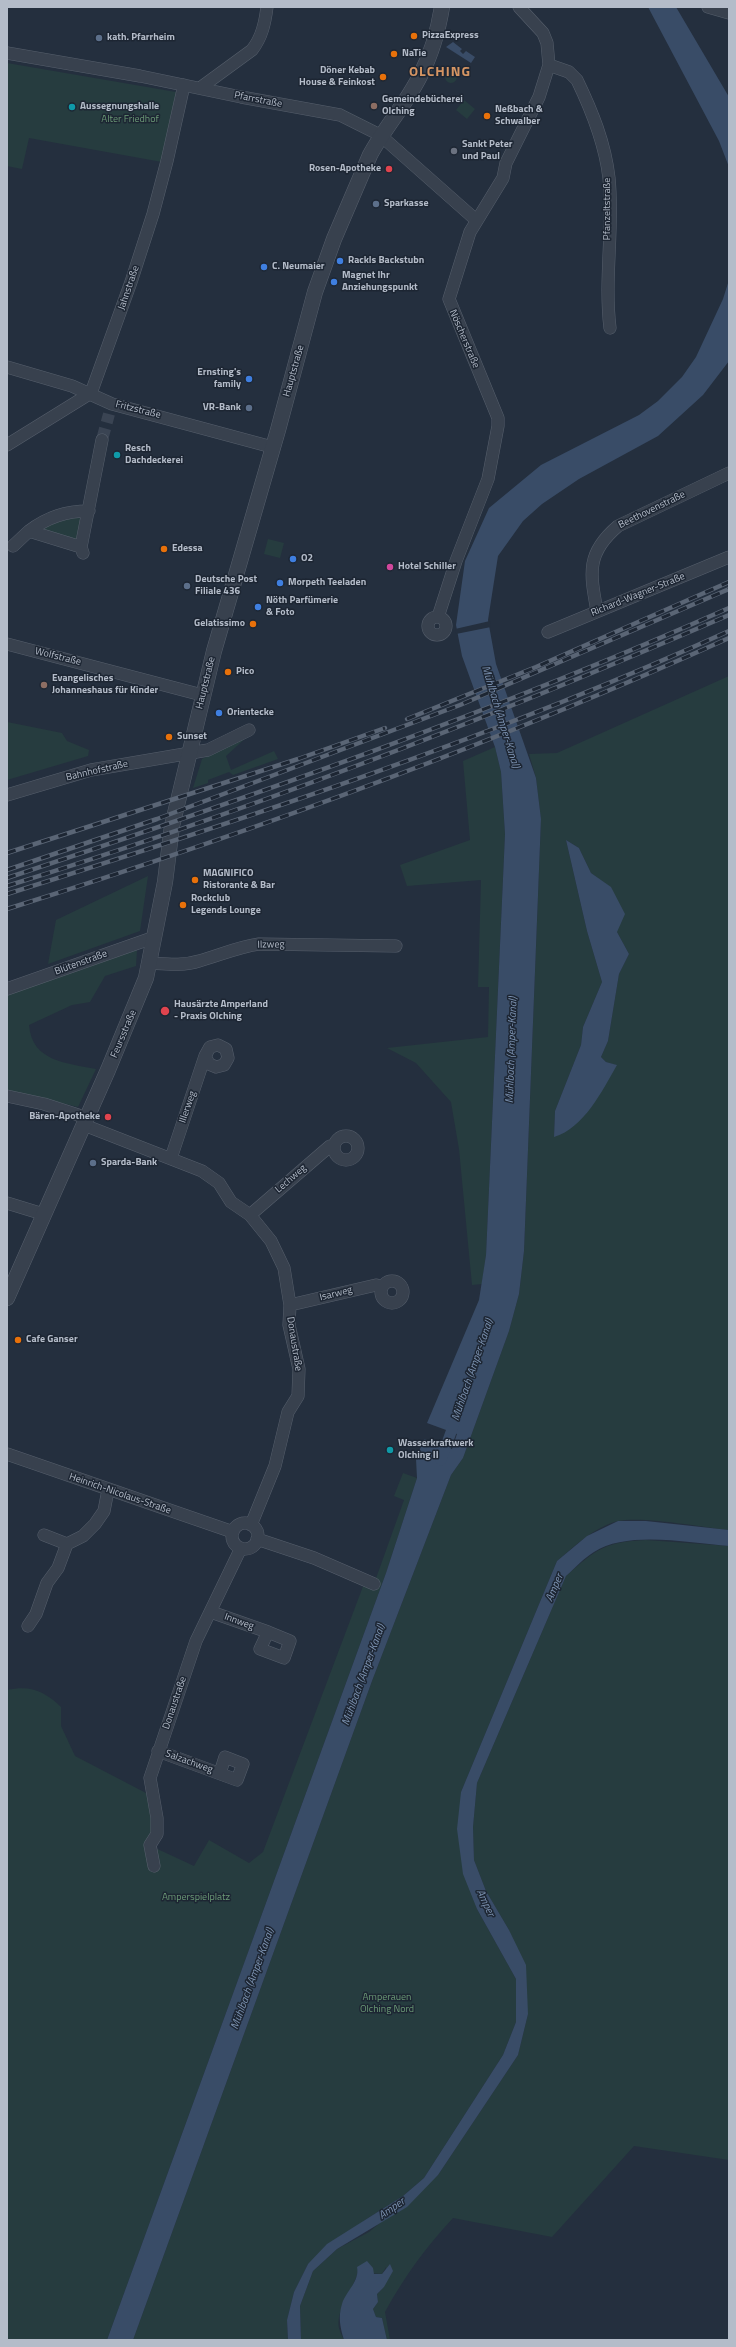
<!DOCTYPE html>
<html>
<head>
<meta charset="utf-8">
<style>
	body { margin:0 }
	#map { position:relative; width:736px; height:2347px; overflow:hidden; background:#242f3e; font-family:"Titillium Web",sans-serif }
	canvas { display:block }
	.frame { position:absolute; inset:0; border:8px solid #b4bcc9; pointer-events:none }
</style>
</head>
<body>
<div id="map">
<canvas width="736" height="2347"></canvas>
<div class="frame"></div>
</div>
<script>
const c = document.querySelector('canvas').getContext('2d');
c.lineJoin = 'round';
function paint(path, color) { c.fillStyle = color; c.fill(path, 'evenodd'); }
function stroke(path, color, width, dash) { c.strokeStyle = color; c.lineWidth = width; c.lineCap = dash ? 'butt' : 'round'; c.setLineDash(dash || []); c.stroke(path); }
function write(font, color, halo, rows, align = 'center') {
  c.font = font + ' "Titillium Web",sans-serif'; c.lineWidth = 3; c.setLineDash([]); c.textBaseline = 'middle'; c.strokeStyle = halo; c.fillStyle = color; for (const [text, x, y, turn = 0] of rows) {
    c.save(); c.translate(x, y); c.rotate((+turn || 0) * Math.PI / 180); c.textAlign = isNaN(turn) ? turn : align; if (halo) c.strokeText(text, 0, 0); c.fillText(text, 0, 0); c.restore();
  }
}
paint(new Path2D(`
	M 7,63 L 176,92 L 162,162 L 29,138 L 22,169 L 7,166 Z
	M445 77a6 6 0 1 1 12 0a6 6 0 1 1-12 0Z
	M 464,100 L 475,109 L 467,119 L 456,110 Z
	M 84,514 L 78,543 L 44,534 L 42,528 L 66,517 Z
	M 268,539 L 284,543 L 280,558 L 264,554 Z
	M 729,676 L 729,1530 C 701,1527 644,1516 618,1521 C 594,1527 575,1546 557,1561 L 461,1792 L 477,1909 L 516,1979 L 516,2022 L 503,2055 L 424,2178 L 403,2196 L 365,2220 L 308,2264 L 294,2292 L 287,2320 L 288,2340 L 133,2340 L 372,1681 L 451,1475 L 463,1458 L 509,1331 L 519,1294 L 524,1251 L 541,820 L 536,778 L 529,754 L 557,753 ZM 566,840 L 579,848 L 591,873 L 611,888 L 617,932 L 629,954 L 619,974 L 608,1041 L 601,1057 L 606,1062 L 616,1065 L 554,1137 L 555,1111 L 581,1045 L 583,1027 L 602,982 L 587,931 Z
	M 7,722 L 62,733 L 67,741 L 89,750 L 88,756 L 7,780 Z
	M 249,735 L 226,756 L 231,770 L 274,751 L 278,759 L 233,775 L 229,772 L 208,780 L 208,783 L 193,788 L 202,759 Z
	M 495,747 L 501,772 L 505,834 L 486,1255 L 482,1284 L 472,1285 L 459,1149 L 451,1102 L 416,1063 L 387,1048 L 488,1037 L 489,987 L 478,987 L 481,880 L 407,886 L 400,865 L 470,840 L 463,761 Z
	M 148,876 L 140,931 L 48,964 L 56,920 Z
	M 137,950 L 136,966 L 105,976 L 90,1002 L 72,1005 L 29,1025 C 32,1062 67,1063 96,1069 L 78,1107 L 7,1090 L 7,994 Z
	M 403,1473 L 417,1478 L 386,1573 L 107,2340 L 7,2340 L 7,1690 C 31,1685 44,1691 61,1707 L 61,1726 L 75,1756 L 146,1793 L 157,1834 L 151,1846 L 194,1866 L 209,1840 L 249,1863 L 263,1852 L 365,1581 L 374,1584 L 404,1500 L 394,1496 Z
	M 646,1540 L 729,1546 L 729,2160 L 634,2146 L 552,2237 L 453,2218 C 426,2247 404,2277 385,2312 L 390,2340 L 387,2340 L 382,2318 L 376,2317 L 373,2309 L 378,2302 L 377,2294 L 384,2287 L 386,2267 L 382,2274 L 358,2272 C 354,2287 335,2312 339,2328 C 340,2332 342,2336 344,2340 L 301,2340 L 300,2306 L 313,2271 L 337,2249 L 369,2232 L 438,2175 L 518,2055 L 528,2014 L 509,1930 L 486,1891 L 474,1860 L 473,1827 L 477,1783 L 566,1576 C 597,1549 604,1542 646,1540 Z`), '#263c3f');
paint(new Path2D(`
	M 648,7 L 676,7 L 729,97 L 729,167 L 719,141 Z
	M 453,42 L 462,49 L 460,51 L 463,54 L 466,51 L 475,57 L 471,63 L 446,47 Z
	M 729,280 L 729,361 L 703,395 L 658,436 L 579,479 L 542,504 L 523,521 L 498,556 L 488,620 L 496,664 L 536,778 L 541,819 L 524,1251 L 519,1294 L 509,1331 L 463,1458 L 451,1475 L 372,1681 L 133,2340 L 107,2340 L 386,1573 L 417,1478 L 416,1459 L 424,1439 L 452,1449 L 457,1434 L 427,1423 L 479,1300 L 486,1255 L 505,834 L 501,772 L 495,747 L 462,656 L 456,625 L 465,561 L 489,508 L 541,465 L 639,415 L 658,401 L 682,377 L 696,357 L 723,299 Z
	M 566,840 L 579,848 L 591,873 L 611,887 L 625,914 L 617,932 L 629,954 L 619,974 L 608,1041 L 601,1057 L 606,1062 L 617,1065 C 602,1091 584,1128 554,1137 L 555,1111 L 581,1045 L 583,1027 L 602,982 L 587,931 Z
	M 618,1521 L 646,1521 L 729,1530 L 729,1546 C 691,1543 627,1530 594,1552 C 584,1558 575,1568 566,1576 L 477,1783 L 473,1827 L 474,1860 L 486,1891 L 509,1930 L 526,1965 L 528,2014 L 518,2055 L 438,2175 L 407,2207 L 337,2249 L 313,2271 L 300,2306 L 301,2340 L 288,2340 L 287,2320 L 294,2292 L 308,2264 L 327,2244 L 403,2196 L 424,2178 L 503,2055 L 516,2022 L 516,1979 L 477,1909 L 463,1874 L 457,1829 L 461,1792 L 557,1561 L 587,1536 Z
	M 367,2261 L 373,2268 L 374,2274 L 382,2274 L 390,2264 L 393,2271 L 384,2287 L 377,2294 L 378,2302 L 373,2309 L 376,2317 L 382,2318 L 387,2340 L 344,2340 C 340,2327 338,2317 342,2304 C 346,2291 360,2281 357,2267 Z`), '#394c67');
paint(new Path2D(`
	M 490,621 L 491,627 L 456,634 L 455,629 Z`), '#242f3e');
stroke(new Path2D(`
	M 441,1460 L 456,1418`), '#394c67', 11);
stroke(new Path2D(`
	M 102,440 L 109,414`), '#3a4453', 12, [12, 6]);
const minor = new Path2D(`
	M 708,7 L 729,13
	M 7,53 L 140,76 L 241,97 L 340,115 L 380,135 L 476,220
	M 549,65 L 569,72 L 577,80 C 592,111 605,143 609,178 C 614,227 604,278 610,328
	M 200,88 L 252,50 C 262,37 265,23 267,7
	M 7,367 L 72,386 L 112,404 L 272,447
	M 7,445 L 91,393 L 131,282 L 153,214 L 167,161 L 184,85
	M 13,546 L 29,531
	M 81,547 L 29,531 C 48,517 66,511 89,511
	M 83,553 L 81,547 L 102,440
	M 597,611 C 590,573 586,553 618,526 L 729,473
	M428 626a9 9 0 1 1 18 0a9 9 0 1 1-18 0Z
	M 438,617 L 456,561 L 488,479 L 498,426 L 498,418 L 449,299 L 470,232 L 503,178 L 506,163 L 539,97 L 549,65 L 547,43 L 543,33 L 519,7
	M 548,632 L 729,557
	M 7,644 L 202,695
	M 7,795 L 91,770 L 208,750 L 249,730
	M 150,963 C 167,964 183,966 199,961 C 220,955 238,947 259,944 L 396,946
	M 7,989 L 155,937
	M 7,1096 L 44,1104 L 78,1115
	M 84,1125 L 202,1171 L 219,1183 L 231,1202 L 250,1215 L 271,1241 L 284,1268 L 290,1305 L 289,1325 L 299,1369 L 298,1396 L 288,1412 L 275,1466 L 251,1525
	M334 1148a12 12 0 1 1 24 0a12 12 0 1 1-24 0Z
	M 171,1158 L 205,1056 L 210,1047 L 218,1045 L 226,1049 L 228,1058 L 224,1065 L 216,1067 L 209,1064 L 205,1056
	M 7,1203 L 43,1214
	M 250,1215 L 330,1146 L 334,1146
	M381 1292a11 11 0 1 1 22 0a11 11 0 1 1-22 0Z
	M 290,1305 L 376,1285 L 382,1287
	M 7,1454 L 233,1532
	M232 1536a13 13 0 1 1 26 0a13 13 0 1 1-26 0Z
	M 44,1535 L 67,1544
	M 257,1539 L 314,1558 L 374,1584
	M 211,1612 L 268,1632 L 260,1649 L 284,1658 L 290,1641 L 268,1632
	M 28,1626 L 36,1614 L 47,1583 L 58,1568 L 67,1544 L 83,1536 L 95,1524 L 104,1511 L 108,1490
	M 158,1751 L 237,1780 L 243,1764 L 225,1757 L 220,1773
	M 154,1866 L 150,1845 L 157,1834 L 157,1818 L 150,1778 L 196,1641 L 241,1548`);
const tertiary = new Path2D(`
	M 7,1298 L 108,1070 L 146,978 L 165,882 L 172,826 L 214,651 L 278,430 L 315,292 L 334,239 L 370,155 C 385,127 407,103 421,74 C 432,53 438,31 442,7`);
stroke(minor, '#565f6c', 13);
stroke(tertiary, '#565f6c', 16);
stroke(minor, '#38414e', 12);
stroke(tertiary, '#38414e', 15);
const rail = new Path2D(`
	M 407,719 L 536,667 L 729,582
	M 7,853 L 298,759 L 385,728
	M 7,870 L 157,819 L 460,705 L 729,589
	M 7,878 C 251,797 494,712 729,608
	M 7,886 C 252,810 493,717 729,615
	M 7,894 C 252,817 495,737 729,631
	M 7,909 C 250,833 496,743 729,638`);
stroke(rail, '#5a6575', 4.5);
stroke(rail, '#1d2633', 3, [9]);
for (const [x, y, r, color] of [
	[414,36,4,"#e8710a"],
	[99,38,4,"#5c6f8a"],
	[394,54,4,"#e8710a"],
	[383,77,4,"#e8710a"],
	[374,106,4,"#8d6e63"],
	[72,107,4,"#0f9aa8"],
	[487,116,4,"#e8710a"],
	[454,151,4,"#6b7280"],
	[389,169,4,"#e0444e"],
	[376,204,4,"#5c6f8a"],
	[340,261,4,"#3f7fe0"],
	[264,267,4,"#3f7fe0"],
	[334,282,4,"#3f7fe0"],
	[249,379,4,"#3f7fe0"],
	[249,408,4,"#5c6f8a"],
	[117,455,4,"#0f9aa8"],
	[164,549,4,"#e8710a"],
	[293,559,4,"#3f7fe0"],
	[390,567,4,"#d1479c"],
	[280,583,4,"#3f7fe0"],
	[187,586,4,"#5c6f8a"],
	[258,607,4,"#3f7fe0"],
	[253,624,4,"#e8710a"],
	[228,672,4,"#e8710a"],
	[44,685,4,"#8d6e63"],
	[219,713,4,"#3f7fe0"],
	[169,737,4,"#e8710a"],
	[195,880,4,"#e8710a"],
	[183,905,4,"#e8710a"],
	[165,1011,5,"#e0444e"],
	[108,1117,4,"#e0444e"],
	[93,1163,4,"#5c6f8a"],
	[18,1340,4,"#e8710a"],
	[390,1450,4,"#0f9aa8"]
]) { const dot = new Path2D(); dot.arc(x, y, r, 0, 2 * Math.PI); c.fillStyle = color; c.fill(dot); stroke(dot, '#1d2633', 1.5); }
write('bold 10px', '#b4bcc9', '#1d2633', [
	["PizzaExpress",422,36],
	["kath. Pfarrheim",107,38],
	["NaTie",402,54],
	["Döner Kebab",375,71,"right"],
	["House & Feinkost",375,83,"right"],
	["Gemeindebücherei",382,100],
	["Olching",382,112],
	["Aussegnungshalle",80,107],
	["Neßbach &",495,110],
	["Schwalber",495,122],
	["Sankt Peter",462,145],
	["und Paul",462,157],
	["Rosen-Apotheke",381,169,"right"],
	["Sparkasse",384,204],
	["Rackls Backstubn",348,261],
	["C. Neumaier",272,267],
	["Magnet Ihr",342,276],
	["Anziehungspunkt",342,288],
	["Ernsting's",241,373,"right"],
	["family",241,385,"right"],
	["VR-Bank",241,408,"right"],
	["Resch",125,449],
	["Dachdeckerei",125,461],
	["Edessa",172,549],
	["O2",301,559],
	["Hotel Schiller",398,567],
	["Deutsche Post",195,580],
	["Filiale 436",195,592],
	["Morpeth Teeladen",288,583],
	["Nöth Parfümerie",266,601],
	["& Foto",266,613],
	["Gelatissimo",245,624,"right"],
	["Pico",236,672],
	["Evangelisches",52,679],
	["Johanneshaus für Kinder",52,691],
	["Orientecke",227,713],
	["Sunset",177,737],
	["MAGNIFICO",203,874],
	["Ristorante & Bar",203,886],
	["Rockclub",191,899],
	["Legends Lounge",191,911],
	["Hausärzte Amperland",174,1005],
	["- Praxis Olching",174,1017],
	["Bären-Apotheke",100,1117,"right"],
	["Sparda-Bank",101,1163],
	["Cafe Ganser",26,1340],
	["Wasserkraftwerk",398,1444],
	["Olching II",398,1456]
], 'left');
write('10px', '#b4bcc9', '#1d2633', [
	["Pfarrstraße",258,100,11],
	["Pfanzeltstraße",608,209,-90],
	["Jahnstraße",129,288,-71],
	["Nöscherstraße",464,339,67],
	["Hauptstraße",294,371,-74],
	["Fritzstraße",138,410,14],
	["Beethovenstraße",652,510,-26],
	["Richard-Wagner-Straße",638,595,-22],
	["Wolfstraße",58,657,14],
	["Hauptstraße",206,683,-76],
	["Bahnhofstraße",97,771,-13],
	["Ilzweg",271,945,-1],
	["Blütenstraße",81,963,-20],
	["Feursstraße",124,1034,-67],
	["Illerweg",188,1107,-71],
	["Lechweg",291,1179,-41],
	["Isarweg",336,1294,-14],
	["Donaustraße",294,1344,81],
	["Heinrich-Nicolaus-Straße",120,1494,19],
	["Innweg",239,1622,20],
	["Donaustraße",175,1703,-71],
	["Salzachweg",189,1762,20]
]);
write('10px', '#6b9a76', '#1d2633', [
	["Alter Friedhof",130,120],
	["Amperspielplatz",196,1898],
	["Amperauen",387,1998],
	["Olching Nord",387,2010]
]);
write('italic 11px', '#7c92b1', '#1d2633', [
	["Mühlbach (Amper-Kanal)",500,717,73],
	["Mühlbach (Amper-Kanal)",512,1050,-88],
	["Mühlbach (Amper-Kanal)",473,1370,-71],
	["Amper",555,1588,-67],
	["Mühlbach (Amper-Kanal)",364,1675,-70],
	["Amper",485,1903,65],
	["Mühlbach (Amper-Kanal)",253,1979,-70],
	["Amper",392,2209,-35]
]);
c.letterSpacing = '1px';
write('bold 14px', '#d59563', '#1d2633', [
	["OLCHING",440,73]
]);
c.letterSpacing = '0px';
</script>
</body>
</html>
